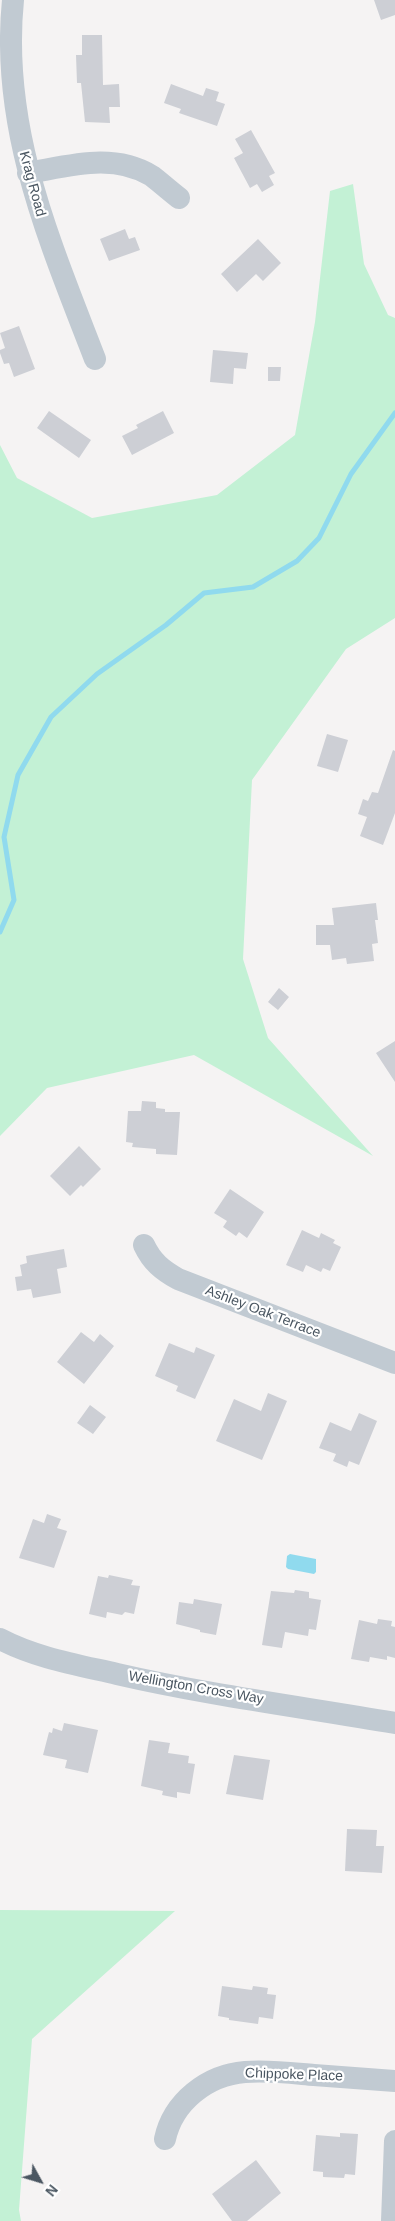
<!DOCTYPE html>
<html>
<head>
<meta charset="utf-8">
<style>
	body { margin:0 }
	#map { position:relative; width:395px; height:2221px; overflow:hidden; background:#f5f3f3; font-family:Helvetica,sans-serif }
	canvas { display:block }
	.north { position:absolute; left:15px; top:2156px; width:50px; height:50px; -webkit-text-stroke:4px #fff; paint-order:stroke; rotate:129deg; font-size:14px; font-weight:700; line-height:20px; text-align:center; color:#4a5661 }
	.north::after { content:''; display:block; margin:auto; width:18px; height:22px; background:#4a5661; clip-path:polygon(50% 0,100% 100%,50% 72%,0 100%) }
</style>
</head>
<body>
<div id="map">
<canvas width="395" height="2221"></canvas>
<div class="north">N</div>
</div>
<script>
const c = document.querySelector('canvas').getContext('2d');
c.lineJoin = 'round';
function paint(path, color) { c.fillStyle = color; c.fill(path, 'evenodd'); }
function stroke(path, color, width, dash) { c.strokeStyle = color; c.lineWidth = width; c.lineCap = dash ? 'butt' : 'round'; c.setLineDash(dash || []); c.stroke(path); }
function write(font, color, halo, rows, align = 'center') {
  c.font = font + ' Helvetica,sans-serif'; c.lineWidth = 4.5; c.setLineDash([]); c.textBaseline = 'middle'; c.strokeStyle = halo; c.fillStyle = color; for (const [text, x, y, turn = 0] of rows) {
    c.save(); c.translate(x, y); c.rotate((+turn || 0) * Math.PI / 180); c.textAlign = isNaN(turn) ? turn : align; if (halo) c.strokeText(text, 0, 0); c.fillText(text, 0, 0); c.restore();
  }
}
paint(new Path2D(`
	M 353,184 L 364,264 L 388,315 L 395,318 L 395,618 L 346,649 L 252,780 L 243,959 L 268,1038 L 373,1156 L 194,1055 L 47,1088 L 0,1136 L 0,445 L 17,478 L 92,518 L 217,495 L 295,435 L 315,322 L 330,191 Z
	M 0,1910 L 175,1911 L 32,2039 L 19,2210 L 21,2221 L 0,2221 Z`), '#c3f1d5');
paint(new Path2D(`
	M 290,1554 L 316,1559 L 316,1572 L 314,1574 L 288,1569 L 286,1567 L 287,1556 Z`), '#90daee');
stroke(new Path2D(`
	M 0,932 L 14,900 L 4,837 L 18,775 L 51,717 L 97,674 L 166,625 L 204,593 L 253,587 L 297,561 L 319,538 L 351,474 L 395,413`), '#90daee', 5);
paint(new Path2D(`
	M 374,0 L 395,0 L 395,15 L 381,20 Z
	M 82,35 L 102,35 L 103,85 L 119,84 L 120,107 L 109,107 L 110,123 L 85,122 L 81,83 L 77,83 L 76,55 L 82,55 Z
	M 171,84 L 203,96 L 206,88 L 219,92 L 216,101 L 225,104 L 217,126 L 179,113 L 181,109 L 164,103 Z
	M 251,130 L 275,173 L 269,176 L 274,185 L 262,192 L 257,184 L 250,188 L 234,158 L 243,153 L 235,139 Z
	M 125,229 L 129,239 L 135,237 L 140,250 L 109,261 L 100,239 Z
	M 258,239 L 281,263 L 263,281 L 256,274 L 237,292 L 221,274 Z
	M 19,326 L 35,369 L 14,377 L 9,363 L 4,364 L 0,353 L 0,350 L 5,348 L 0,333 Z
	M 213,350 L 248,353 L 246,369 L 234,368 L 233,384 L 210,382 Z
	M 268,367 L 281,367 L 280,381 L 268,381 Z
	M 49,411 L 91,440 L 79,458 L 37,428 Z
	M 163,411 L 174,433 L 132,455 L 122,436 L 138,428 L 136,425 Z
	M 327,734 L 348,740 L 338,772 L 317,766 Z
	M 393,750 L 395,751 L 395,813 L 383,845 L 360,836 L 367,817 L 358,814 L 363,799 L 368,801 L 372,792 L 378,793 Z
	M 376,903 L 378,920 L 375,920 L 378,943 L 372,944 L 374,961 L 347,964 L 346,958 L 332,960 L 330,945 L 316,945 L 316,925 L 334,925 L 332,908 Z
	M 279,988 L 289,997 L 278,1010 L 268,1002 Z
	M 395,1041 L 395,1082 L 376,1053 Z
	M 142,1101 L 156,1102 L 156,1108 L 165,1109 L 165,1112 L 180,1112 L 177,1155 L 156,1154 L 156,1149 L 132,1147 L 133,1143 L 126,1142 L 128,1111 L 141,1111 Z
	M 79,1146 L 101,1169 L 83,1187 L 81,1185 L 70,1196 L 50,1176 Z
	M 230,1189 L 264,1212 L 247,1238 L 239,1232 L 236,1236 L 223,1227 L 227,1221 L 214,1213 Z
	M 302,1230 L 319,1238 L 321,1233 L 335,1240 L 333,1243 L 341,1247 L 330,1271 L 323,1268 L 321,1272 L 306,1265 L 303,1272 L 286,1265 Z
	M 64,1249 L 67,1267 L 57,1269 L 61,1293 L 33,1298 L 31,1289 L 17,1291 L 15,1277 L 22,1276 L 20,1265 L 27,1263 L 26,1256 Z
	M 81,1332 L 94,1342 L 100,1334 L 114,1346 L 84,1384 L 57,1362 Z
	M 169,1343 L 194,1353 L 196,1347 L 215,1355 L 195,1399 L 176,1391 L 178,1386 L 155,1376 Z
	M 268,1393 L 287,1401 L 262,1460 L 216,1441 L 234,1399 L 261,1411 Z
	M 90,1405 L 106,1417 L 93,1434 L 77,1423 Z
	M 359,1413 L 377,1421 L 359,1465 L 349,1461 L 347,1467 L 333,1461 L 336,1454 L 319,1448 L 330,1422 L 351,1431 Z
	M 47,1514 L 61,1519 L 57,1528 L 67,1531 L 54,1568 L 19,1558 L 33,1519 L 44,1523 Z
	M 109,1575 L 133,1580 L 131,1585 L 140,1586 L 134,1614 L 125,1612 L 122,1615 L 107,1612 L 106,1618 L 89,1614 L 98,1576 L 108,1578 Z
	M 295,1590 L 309,1592 L 309,1598 L 321,1600 L 316,1630 L 309,1629 L 308,1636 L 285,1632 L 282,1648 L 262,1645 L 271,1591 L 294,1593 Z
	M 194,1599 L 222,1604 L 216,1635 L 200,1632 L 200,1630 L 176,1624 L 179,1602 L 193,1604 Z
	M 378,1619 L 392,1621 L 391,1626 L 395,1627 L 395,1658 L 387,1656 L 387,1660 L 370,1657 L 369,1662 L 351,1659 L 359,1620 L 377,1624 Z
	M 64,1723 L 98,1730 L 88,1773 L 65,1768 L 67,1760 L 43,1755 L 49,1732 L 52,1733 L 53,1728 L 62,1731 Z
	M 149,1740 L 170,1743 L 168,1753 L 189,1756 L 188,1763 L 195,1764 L 190,1794 L 177,1792 L 177,1798 L 162,1795 L 163,1791 L 141,1786 Z
	M 234,1755 L 270,1760 L 263,1800 L 226,1794 Z
	M 347,1829 L 377,1830 L 376,1846 L 384,1846 L 382,1873 L 345,1871 Z
	M 222,1986 L 252,1990 L 253,1986 L 268,1988 L 267,1994 L 276,1995 L 273,2019 L 259,2017 L 258,2024 L 229,2020 L 229,2018 L 218,2016 Z
	M 340,2133 L 358,2134 L 355,2175 L 345,2174 L 344,2178 L 323,2177 L 323,2172 L 313,2171 L 316,2135 L 340,2137 Z
	M 256,2160 L 281,2193 L 247,2221 L 232,2221 L 212,2194 Z`), '#cdcfd5');
stroke(new Path2D(`
	M 13,0 C 0,129 50,242 95,359
	M 28,173 C 69,166 113,152 152,176 C 161,183 170,191 179,198
	M 144,1245 C 152,1262 162,1270 178,1279 L 395,1363
	M 0,1639 C 36,1658 78,1665 117,1674 C 208,1695 302,1707 395,1723
	M 165,2139 C 173,2102 207,2075 245,2072 C 268,2070 291,2073 314,2075 C 341,2077 368,2079 395,2081
	M 392,2221 L 395,2141`), '#c1cad2', 22);
write('14px', '#4a5661', '#fff', [
	["Krag Road",32,184,75],
	["Ashley Oak Terrace",263,1312,21],
	["Wellington Cross Way",196,1688,10],
	["Chippoke Place",294,2075,2]
]);
</script>
</body>
</html>
